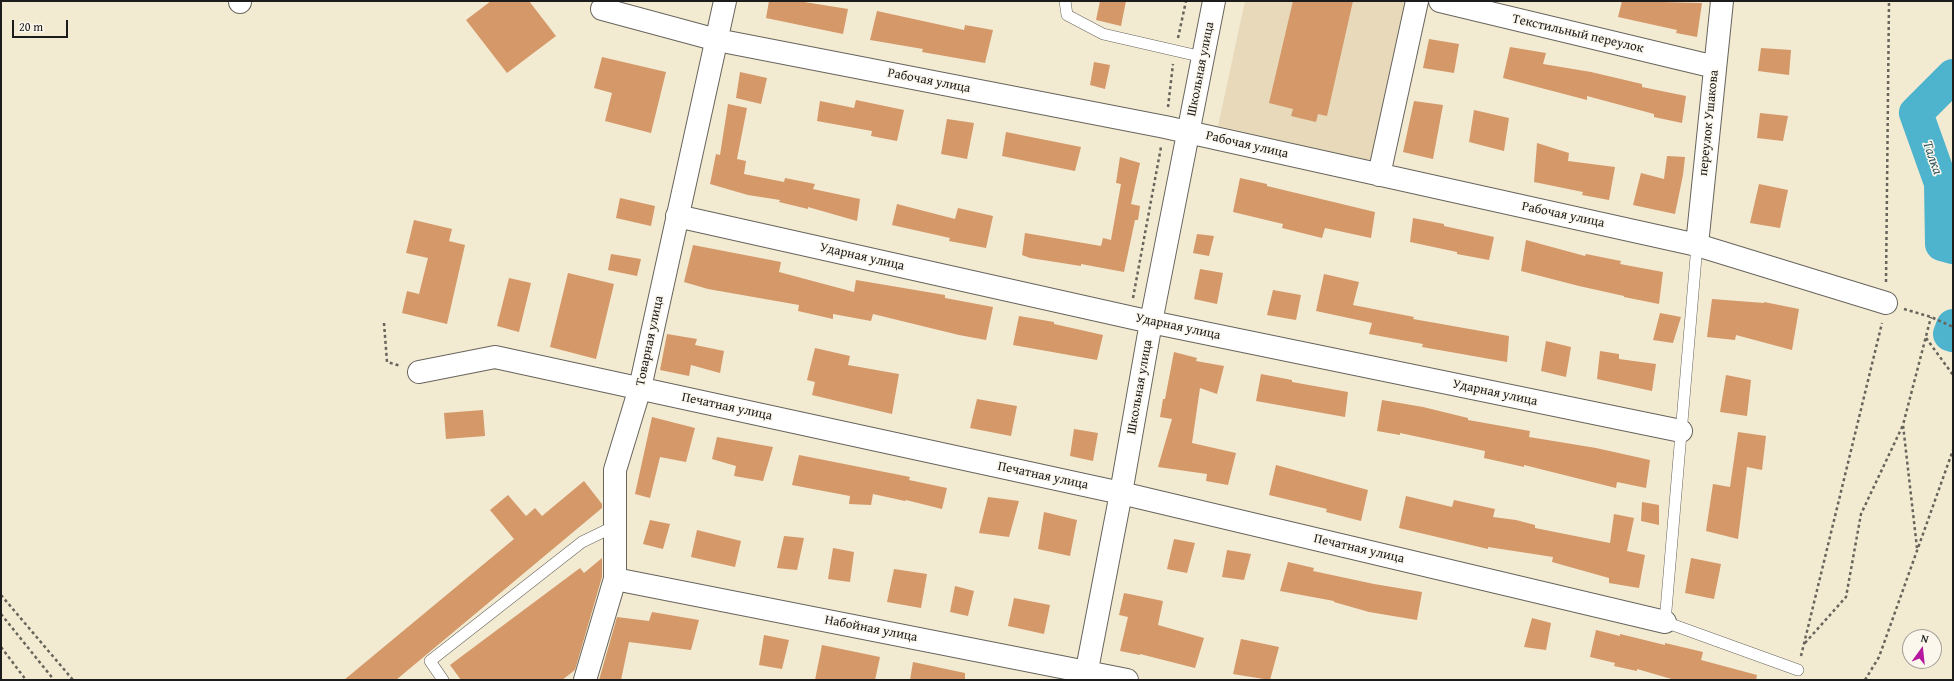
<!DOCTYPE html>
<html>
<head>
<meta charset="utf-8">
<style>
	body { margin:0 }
	#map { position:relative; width:1954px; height:681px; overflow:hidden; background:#f3ead2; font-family:"Gentium Book Plus",serif }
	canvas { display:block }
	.frame { position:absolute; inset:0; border:2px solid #1c1c1c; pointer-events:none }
	.north { position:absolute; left:1902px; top:629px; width:40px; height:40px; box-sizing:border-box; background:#fbf7ec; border:1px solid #a29f99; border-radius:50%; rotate:15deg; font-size:11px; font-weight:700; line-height:16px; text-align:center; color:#1c1c1c }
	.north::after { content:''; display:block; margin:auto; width:14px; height:18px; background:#b5179e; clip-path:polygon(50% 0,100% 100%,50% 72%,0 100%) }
	.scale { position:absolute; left:12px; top:20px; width:56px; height:18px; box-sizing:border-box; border:2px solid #1c1c1c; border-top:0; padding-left:5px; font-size:12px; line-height:14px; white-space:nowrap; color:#1c1c1c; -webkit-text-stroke:3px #fbf7ec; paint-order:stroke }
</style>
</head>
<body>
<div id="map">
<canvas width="1954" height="681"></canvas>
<div class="frame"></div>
<div class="north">N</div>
<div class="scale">20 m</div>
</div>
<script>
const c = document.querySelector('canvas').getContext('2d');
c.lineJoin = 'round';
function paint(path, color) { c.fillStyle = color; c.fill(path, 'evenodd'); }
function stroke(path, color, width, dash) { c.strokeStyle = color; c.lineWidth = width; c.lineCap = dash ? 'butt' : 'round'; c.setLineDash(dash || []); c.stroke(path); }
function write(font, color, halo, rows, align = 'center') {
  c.font = font + ' "Gentium Book Plus",serif'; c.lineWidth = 3; c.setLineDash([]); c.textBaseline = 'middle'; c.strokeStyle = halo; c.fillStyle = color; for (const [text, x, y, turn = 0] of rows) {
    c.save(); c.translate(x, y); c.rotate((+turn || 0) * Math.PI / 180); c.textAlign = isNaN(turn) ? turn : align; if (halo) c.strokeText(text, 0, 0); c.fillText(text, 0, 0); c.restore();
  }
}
paint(new Path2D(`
	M 1245,1 L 1410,1 L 1375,162 L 1218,126 Z`), '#e8d9ba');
stroke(new Path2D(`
	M 1953,76 L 1916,113 L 1941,183 L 1942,244 L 1953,247
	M 1953,326 L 1950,334 L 1953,335`), '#4eb3cd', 34);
paint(new Path2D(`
	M 491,1 L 529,1 L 556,36 L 507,73 L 466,20 Z
	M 769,1 L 798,1 L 848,9 L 843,34 L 766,18 Z
	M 1100,1 L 1126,1 L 1121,26 L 1096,20 Z
	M 1293,1 L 1353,1 L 1327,116 L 1318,114 L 1316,122 L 1291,116 L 1293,109 L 1269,103 Z
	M 1622,1 L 1702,3 L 1697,37 L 1676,33 L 1677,30 L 1618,17 Z
	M 877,11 L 964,30 L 965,25 L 993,30 L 985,63 L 922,52 L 923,49 L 870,40 Z
	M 1429,39 L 1459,44 L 1454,73 L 1423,68 Z
	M 1510,47 L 1546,53 L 1543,64 L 1591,72 L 1642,84 L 1642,87 L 1686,96 L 1682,123 L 1654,117 L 1654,114 L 1587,96 L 1587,100 L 1503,78 Z
	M 1761,48 L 1791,50 L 1789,75 L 1758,71 Z
	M 602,57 L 666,72 L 651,133 L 605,121 L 612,93 L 594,88 Z
	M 1094,62 L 1110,65 L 1105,89 L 1090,85 Z
	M 740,72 L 767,78 L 761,104 L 736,98 Z
	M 856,100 L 904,110 L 897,141 L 871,136 L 872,131 L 817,121 L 820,101 L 854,108 Z
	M 1414,101 L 1443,105 L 1433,159 L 1403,152 Z
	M 728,104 L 747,108 L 737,159 L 746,161 L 744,174 L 784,182 L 785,178 L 815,184 L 813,189 L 860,199 L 857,221 L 808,207 L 808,209 L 779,202 L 780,200 L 748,195 L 710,184 L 716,154 L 720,155 Z
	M 1474,110 L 1509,118 L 1504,151 L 1469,142 Z
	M 1760,113 L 1788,116 L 1783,141 L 1757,138 Z
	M 947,119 L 974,123 L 967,159 L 941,154 Z
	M 1006,132 L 1081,147 L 1075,171 L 1002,156 Z
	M 1537,143 L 1569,153 L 1568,161 L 1615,167 L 1609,200 L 1582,195 L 1583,192 L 1534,182 Z
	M 1667,156 L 1685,157 L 1683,175 L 1675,214 L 1633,205 L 1641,173 L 1664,179 Z
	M 1120,157 L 1140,163 L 1131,204 L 1140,206 L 1138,220 L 1135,220 L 1124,272 L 1081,264 L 1081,266 L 1030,258 L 1022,255 L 1025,233 L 1101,246 L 1103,238 L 1111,240 L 1121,184 L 1116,183 Z
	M 1240,178 L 1267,184 L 1267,186 L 1375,212 L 1371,238 L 1325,228 L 1322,238 L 1282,228 L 1283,224 L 1233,212 Z
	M 1759,184 L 1788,190 L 1780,228 L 1750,223 Z
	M 620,198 L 655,206 L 651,226 L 616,218 Z
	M 897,204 L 955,219 L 958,208 L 993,216 L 986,248 L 949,241 L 950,238 L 892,225 Z
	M 1413,218 L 1444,224 L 1444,226 L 1494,237 L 1489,260 L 1457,254 L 1457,252 L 1410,242 Z
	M 414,220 L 452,229 L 449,241 L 465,245 L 447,324 L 402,313 L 407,291 L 419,294 L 428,258 L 406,253 Z
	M 1197,234 L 1214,236 L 1209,256 L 1193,253 Z
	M 1526,240 L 1585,256 L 1586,254 L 1621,261 L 1620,264 L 1663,272 L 1659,304 L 1624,297 L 1624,296 L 1579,286 L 1521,271 Z
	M 693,245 L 781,262 L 779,272 L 854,292 L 856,280 L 945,295 L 945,298 L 993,307 L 986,340 L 959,335 L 873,314 L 871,321 L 833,314 L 833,319 L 798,311 L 799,305 L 708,289 L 684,282 Z
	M 611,254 L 641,259 L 637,276 L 608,270 Z
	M 1200,269 L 1223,273 L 1217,304 L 1194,299 Z
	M 568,273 L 614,284 L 596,359 L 550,347 Z
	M 1324,274 L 1359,282 L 1353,305 L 1414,317 L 1413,319 L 1509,336 L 1507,362 L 1422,347 L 1423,344 L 1369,334 L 1372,323 L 1316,311 Z
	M 509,278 L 531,283 L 519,332 L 497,326 Z
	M 1273,290 L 1301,295 L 1296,320 L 1267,315 Z
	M 1712,299 L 1764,303 L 1764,302 L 1799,309 L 1792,350 L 1736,335 L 1735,340 L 1707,337 Z
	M 1660,313 L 1681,317 L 1673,343 L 1653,340 Z
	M 1019,316 L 1054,322 L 1054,324 L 1103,335 L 1097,360 L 1013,345 Z
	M 667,334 L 697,339 L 695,345 L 724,351 L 720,373 L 691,365 L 689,376 L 660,370 Z
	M 1546,341 L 1571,347 L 1566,377 L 1541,371 Z
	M 815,348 L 850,356 L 848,365 L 899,374 L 892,414 L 812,395 L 815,382 L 807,380 Z
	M 1600,351 L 1619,354 L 1619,359 L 1656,364 L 1652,391 L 1597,379 Z
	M 1174,352 L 1197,358 L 1196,361 L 1224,366 L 1217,394 L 1200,388 L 1192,443 L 1236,453 L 1228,485 L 1206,481 L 1207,474 L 1158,467 L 1172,419 L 1160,417 L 1163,399 L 1165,399 Z
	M 1261,374 L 1292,380 L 1292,382 L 1348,392 L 1345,417 L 1256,401 Z
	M 1726,375 L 1751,380 L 1747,416 L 1720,412 Z
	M 977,399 L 1017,406 L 1011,436 L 970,428 Z
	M 1382,400 L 1423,407 L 1468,418 L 1468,420 L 1530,431 L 1529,437 L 1596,448 L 1650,460 L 1646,488 L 1617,482 L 1616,488 L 1524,465 L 1524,467 L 1484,458 L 1485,451 L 1400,433 L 1400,435 L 1377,431 Z
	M 483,410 L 485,436 L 446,439 L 444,413 Z
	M 652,417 L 695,428 L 686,462 L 660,457 L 650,498 L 635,494 Z
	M 1074,429 L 1098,433 L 1093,461 L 1070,456 Z
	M 1738,432 L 1766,436 L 1762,470 L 1747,467 L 1738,539 L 1706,531 L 1713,484 L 1730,487 Z
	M 717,437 L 773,447 L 763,481 L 734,476 L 736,466 L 712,459 Z
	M 799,455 L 910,477 L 909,480 L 947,488 L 942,509 L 906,500 L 905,501 L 873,494 L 871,505 L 849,504 L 850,496 L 792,485 Z
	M 1276,465 L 1368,490 L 1361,521 L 1326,512 L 1327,509 L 1269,495 Z
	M 584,481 L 602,504 L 602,508 L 396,680 L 344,680 L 514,539 L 490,510 L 508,495 L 526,516 L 535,508 L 542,516 Z
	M 1406,496 L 1452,507 L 1454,500 L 1495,509 L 1493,517 L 1516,520 L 1535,525 L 1535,528 L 1610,543 L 1614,514 L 1634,518 L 1627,551 L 1645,555 L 1639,588 L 1609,583 L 1609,578 L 1552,562 L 1553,557 L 1488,547 L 1488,549 L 1399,528 Z
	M 988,497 L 1019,501 L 1009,537 L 979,533 Z
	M 1642,502 L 1659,505 L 1659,525 L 1641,521 Z
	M 1044,512 L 1077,520 L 1070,556 L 1038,549 Z
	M 650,520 L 670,524 L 663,549 L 643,544 Z
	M 697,530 L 741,541 L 735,567 L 691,557 Z
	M 784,536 L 804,538 L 797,570 L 777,568 Z
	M 1174,539 L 1195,543 L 1187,573 L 1167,569 Z
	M 833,548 L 854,552 L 850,582 L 828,579 Z
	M 1227,550 L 1251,554 L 1244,580 L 1222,577 Z
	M 602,558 L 602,577 L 575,670 L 562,680 L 461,680 L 450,665 L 580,568 L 584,573 Z
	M 1691,558 L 1721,564 L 1714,599 L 1685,593 Z
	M 1288,562 L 1314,568 L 1313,571 L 1374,584 L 1422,592 L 1417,620 L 1369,612 L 1334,602 L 1334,601 L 1280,591 Z
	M 894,569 L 927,574 L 921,608 L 887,602 Z
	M 955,586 L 974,591 L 968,616 L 950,612 Z
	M 1124,593 L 1163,601 L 1158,625 L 1204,638 L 1195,668 L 1140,654 L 1140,655 L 1120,651 L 1128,617 L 1119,615 Z
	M 1014,598 L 1050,605 L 1044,634 L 1008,626 Z
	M 652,612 L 699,620 L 691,650 L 629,642 L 621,680 L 599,680 L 617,617 L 649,621 Z
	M 1532,618 L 1551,623 L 1546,650 L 1524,647 Z
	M 1596,630 L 1620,636 L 1620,634 L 1665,645 L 1665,643 L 1703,652 L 1701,660 L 1757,675 L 1756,680 L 1675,680 L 1637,669 L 1637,671 L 1614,666 L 1615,663 L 1590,657 Z
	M 764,635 L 789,640 L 782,669 L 759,665 Z
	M 1241,639 L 1279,647 L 1270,680 L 1233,674 Z
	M 822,645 L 880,657 L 875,680 L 815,680 Z
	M 913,662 L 965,673 L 965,680 L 910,680 Z`), '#d49869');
const service = new Path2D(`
	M 1065,1 L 1067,15 L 1103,34 L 1203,57
	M 1697,245 L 1665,622 L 1798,670
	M 443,680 L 430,661 L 582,542 L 615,526`);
const minor = new Path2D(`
	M 240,1 L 240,2
	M 1440,1 L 1715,67
	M 602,9 L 717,40 L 1165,127 L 1697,245 L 1886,303
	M 1379,175 L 1417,1
	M 677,216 L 1151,322 L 1681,431
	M 1697,245 L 1722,1
	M 419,372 L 495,357 L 1121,493 L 1665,622
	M 615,579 L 1127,680
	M 585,680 L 615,579 L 615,470 L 640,388 L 725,1
	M 1085,680 L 1121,493 L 1151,322 L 1214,1`);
stroke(service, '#67645c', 12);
stroke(minor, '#67645c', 24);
stroke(new Path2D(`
	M 1178,38 L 1186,1
	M 1168,107 L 1173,64
	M 1886,282 L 1889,1
	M 1133,298 L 1161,147
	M 1904,309 L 1931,317 L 1953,327
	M 384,323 L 387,362 L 401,366
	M 1926,338 L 1953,375
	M 1917,548 L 1903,425 L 1931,317
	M 1,595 L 73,680
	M 1,614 L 54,680
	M 1805,643 L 1846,597 L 1861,514 L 1903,425
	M 1,647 L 26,680
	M 1801,656 L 1882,323
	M 1865,680 L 1879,657 L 1953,450`), '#67645c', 2.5, [3, 3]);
stroke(service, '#fff', 11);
stroke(minor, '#fff', 22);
write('13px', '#1c1c1c', '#fbf7ec', [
	["Текстильный переулок",1578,34,13],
	["Школьная улица",1201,69,-79],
	["Рабочая улица",929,81,11],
	["переулок Ушакова",1709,123,-84],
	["Рабочая улица",1247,145,13],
	["Рабочая улица",1563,215,12],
	["Ударная улица",862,257,13],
	["Ударная улица",1178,327,12],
	["Товарная улица",650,341,-78],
	["Школьная улица",1140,387,-80],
	["Ударная улица",1495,393,12],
	["Печатная улица",727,407,12],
	["Печатная улица",1043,476,12],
	["Печатная улица",1359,549,13],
	["Набойная улица",871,629,11]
]);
write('italic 14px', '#305863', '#fbf7ec', [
	["Талка",1932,158,71]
]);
</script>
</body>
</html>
